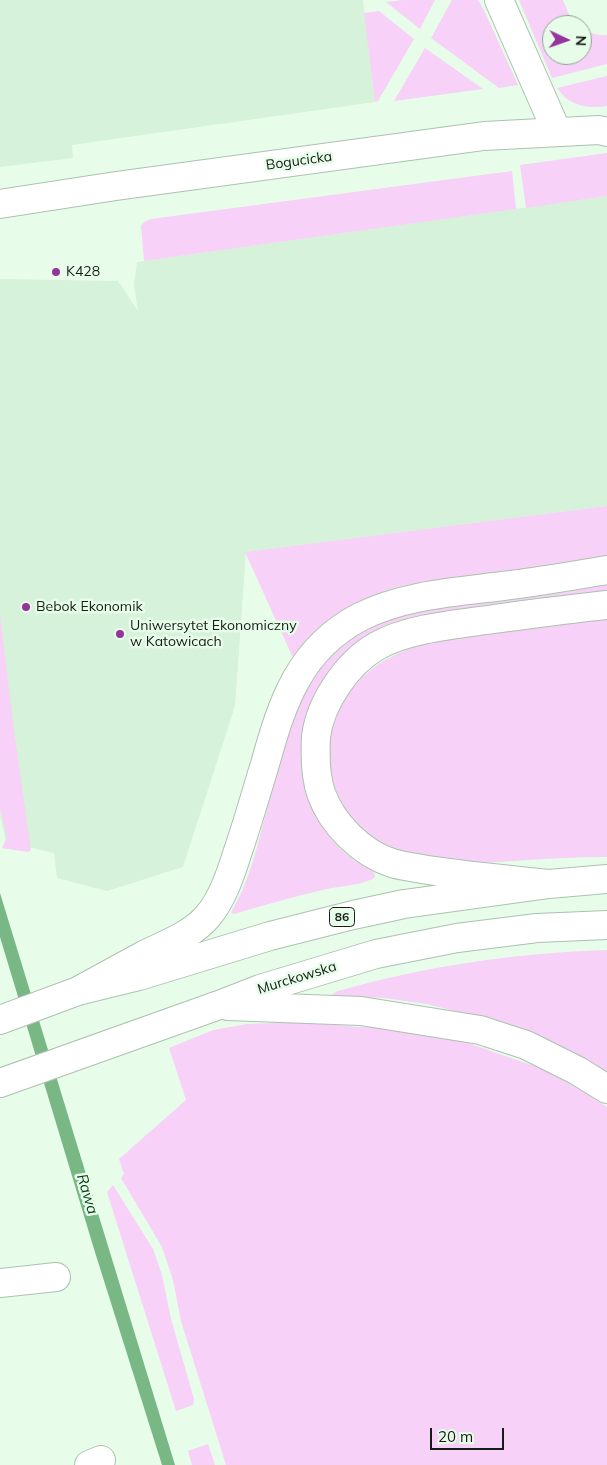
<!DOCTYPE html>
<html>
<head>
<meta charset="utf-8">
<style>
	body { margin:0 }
	#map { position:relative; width:607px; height:1465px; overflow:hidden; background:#e7fdea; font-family:Mulish,sans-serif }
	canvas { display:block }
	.north { position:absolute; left:542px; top:15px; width:50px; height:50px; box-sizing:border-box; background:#e7fdea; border:1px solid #93a396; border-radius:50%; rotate:93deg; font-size:14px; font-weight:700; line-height:20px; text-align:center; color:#161d17 }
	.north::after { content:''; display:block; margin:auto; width:18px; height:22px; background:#95349b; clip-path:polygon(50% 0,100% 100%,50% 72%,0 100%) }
	.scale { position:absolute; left:430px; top:1428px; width:74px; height:22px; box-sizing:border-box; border:2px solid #161d17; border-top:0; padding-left:6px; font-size:15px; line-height:18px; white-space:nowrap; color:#161d17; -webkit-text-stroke:4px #e7fdea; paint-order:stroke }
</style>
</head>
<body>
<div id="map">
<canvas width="607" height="1465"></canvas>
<div class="north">N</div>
<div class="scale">20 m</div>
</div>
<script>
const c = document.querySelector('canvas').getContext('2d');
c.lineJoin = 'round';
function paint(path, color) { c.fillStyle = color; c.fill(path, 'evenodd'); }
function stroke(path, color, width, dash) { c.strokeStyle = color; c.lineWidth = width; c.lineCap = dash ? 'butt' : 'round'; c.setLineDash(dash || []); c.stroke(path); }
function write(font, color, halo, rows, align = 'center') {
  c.font = font + ' Mulish,sans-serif'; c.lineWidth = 5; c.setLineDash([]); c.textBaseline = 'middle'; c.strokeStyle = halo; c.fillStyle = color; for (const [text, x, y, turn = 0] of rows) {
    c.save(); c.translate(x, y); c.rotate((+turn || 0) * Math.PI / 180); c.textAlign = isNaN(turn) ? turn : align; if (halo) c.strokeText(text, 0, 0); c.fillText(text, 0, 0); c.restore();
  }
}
paint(new Path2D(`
	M 0,0 L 363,0 L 375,102 L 72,145 L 73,158 L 0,167 Z
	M 607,196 L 607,506 L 246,552 L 235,706 L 183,867 L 107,891 L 57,878 L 54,853 L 6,842 L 0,815 L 0,279 L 118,281 L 138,311 L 134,285 L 137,262 Z`), '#d6f2da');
paint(new Path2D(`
	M 403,0 L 435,0 L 420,29 L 386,2 Z
	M 452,0 L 478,0 L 484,10 L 518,85 L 499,88 L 431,38 Z
	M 519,0 L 563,0 L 570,17 L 579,25 L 552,25 L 552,55 L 582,55 L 582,28 C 588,33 600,36 607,35 L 607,64 L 552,78 Z
	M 379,11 L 414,39 L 378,101 L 375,102 L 364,13 Z
	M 425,48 L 483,89 L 394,101 Z
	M 607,76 L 607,106 C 587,109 569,106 557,88 Z
	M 607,153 L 607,196 L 526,208 L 520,165 Z
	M 512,171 L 516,209 L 144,261 L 141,226 L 144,222 L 151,219 Z
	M 607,506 L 607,558 L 405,585 L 390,589 L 368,598 L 353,606 L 301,648 L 293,658 L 245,552 Z
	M 607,584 L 607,594 L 347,651 C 291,702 285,786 335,843 C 342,851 350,858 358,863 C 363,866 371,869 374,873 C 375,874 375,876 375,877 C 365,885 340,886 327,889 C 296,896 265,905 234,914 L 231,913 C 235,904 241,895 244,886 C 252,867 257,847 262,828 C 272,791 281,754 293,718 C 311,664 356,625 412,613 C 432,608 452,606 472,603 C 517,598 563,594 607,584 Z
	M 0,614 L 14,731 L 31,850 L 28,852 L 2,848 L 7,837 L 0,808 Z
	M 607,619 L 607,857 C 576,857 544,859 513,861 C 489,862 465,865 441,862 C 431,861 421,857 412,855 C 405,853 397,852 390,849 C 358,835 335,801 330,767 C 327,742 333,715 347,695 C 386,641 449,638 510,631 C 542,627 575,623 607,619 Z
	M 607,950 L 607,1072 L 582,1058 L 483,1018 L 427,1004 L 384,998 L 336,996 L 332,994 L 338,991 C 426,966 516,953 607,950 Z
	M 303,1022 L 359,1027 L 400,1028 L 462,1041 L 540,1068 L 581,1090 L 607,1107 L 607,1465 L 226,1465 L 181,1321 L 173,1280 L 162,1247 L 121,1178 L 124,1174 L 119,1159 L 186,1100 L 169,1048 L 213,1030 L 247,1024 Z
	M 113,1185 L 153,1249 L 162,1275 L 171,1319 L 194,1399 L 193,1405 L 176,1411 L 107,1192 Z
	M 208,1444 L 215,1465 L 192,1465 L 188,1451 Z`), '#f7d1f7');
paint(new Path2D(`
	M 0,893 L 175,1465 L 162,1465 L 94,1249 L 0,937 Z`), '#79b785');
const minor = new Path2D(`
	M 499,0 L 557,132
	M 0,1283 L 56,1277
	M 89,1465 L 101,1460`);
const tertiary = new Path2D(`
	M 0,204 L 116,186 L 484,136 L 599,130 L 607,132`);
const trunk = new Path2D(`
	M 549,884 C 507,879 464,876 422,869 C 412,867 401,866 392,863 C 361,853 332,824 321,793 C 315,775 315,756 316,737 C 320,703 347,663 377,646 C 408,628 459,624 494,619 C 532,614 569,609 607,605
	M 78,991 C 100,979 122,967 144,955 C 166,944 192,935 208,916 C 223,898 231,873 238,851 C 248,822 256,793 265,764 C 282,703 299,649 360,617 C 404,595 454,592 503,586 C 538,582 572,576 607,570
	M 228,1006 L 361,1011 L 480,1030 L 526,1045 L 578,1071 L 607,1089
	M 0,1020 L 78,991 L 139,976 L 270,936 L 353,915 L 404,904 L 549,884 L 607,879
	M 0,1083 L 219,1005 L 260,989 L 376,954 L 457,938 L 537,928 L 607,925`);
stroke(minor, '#adc1b0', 30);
stroke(tertiary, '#adc1b0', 30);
stroke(trunk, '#adc1b0', 30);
stroke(minor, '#fff', 28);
stroke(tertiary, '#fff', 28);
stroke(trunk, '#fff', 28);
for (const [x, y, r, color] of [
	[56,272,5,"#95349b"],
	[26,607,5,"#95349b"],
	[120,634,5,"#95349b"]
]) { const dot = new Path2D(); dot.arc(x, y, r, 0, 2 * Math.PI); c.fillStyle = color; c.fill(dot); stroke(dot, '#e7fdea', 2); }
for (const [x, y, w] of [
	[342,917,25]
]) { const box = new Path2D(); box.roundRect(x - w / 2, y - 9.5, w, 19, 4); c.fillStyle = '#e7fdea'; c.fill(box); stroke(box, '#161d17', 1); }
write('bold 12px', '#161d17', null, [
	["86",342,917]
]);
write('14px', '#161d17', '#e7fdea', [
	["Bogucicka",299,161,-8],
	["Murckowska",297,978,-17]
]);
write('14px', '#161d17', '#e7fdea', [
	["K428",66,272],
	["Bebok Ekonomik",36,607],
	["Uniwersytet Ekonomiczny",130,626],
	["w Katowicach",130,642]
], 'left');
write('italic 15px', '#063716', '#e7fdea', [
	["Rawa",87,1194,73]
]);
</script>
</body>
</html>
